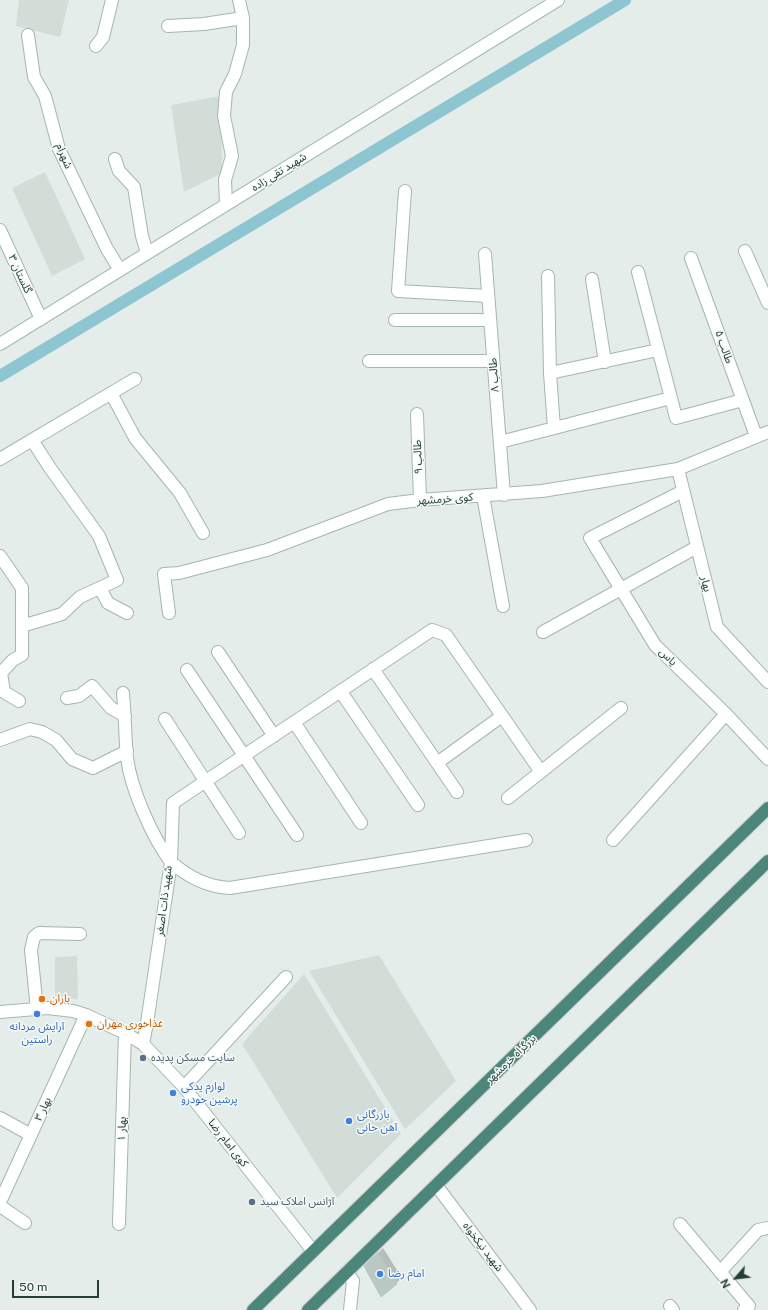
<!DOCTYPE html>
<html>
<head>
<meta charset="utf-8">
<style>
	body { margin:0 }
	#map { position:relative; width:768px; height:1310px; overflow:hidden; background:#e4ede9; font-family:"Public Sans",sans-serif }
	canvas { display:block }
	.north { position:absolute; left:716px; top:1258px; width:40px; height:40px; -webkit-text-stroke:3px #f4f9f7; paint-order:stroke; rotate:242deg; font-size:11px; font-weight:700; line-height:16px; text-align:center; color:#233f38 }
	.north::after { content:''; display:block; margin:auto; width:14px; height:18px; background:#233f38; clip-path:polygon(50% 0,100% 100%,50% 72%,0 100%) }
	.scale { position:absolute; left:12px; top:1280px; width:87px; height:18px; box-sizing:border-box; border:2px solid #233f38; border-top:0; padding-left:5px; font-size:12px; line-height:14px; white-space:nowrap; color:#233f38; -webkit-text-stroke:3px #f4f9f7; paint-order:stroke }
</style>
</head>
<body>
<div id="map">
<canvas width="768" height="1310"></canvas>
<div class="north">N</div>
<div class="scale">50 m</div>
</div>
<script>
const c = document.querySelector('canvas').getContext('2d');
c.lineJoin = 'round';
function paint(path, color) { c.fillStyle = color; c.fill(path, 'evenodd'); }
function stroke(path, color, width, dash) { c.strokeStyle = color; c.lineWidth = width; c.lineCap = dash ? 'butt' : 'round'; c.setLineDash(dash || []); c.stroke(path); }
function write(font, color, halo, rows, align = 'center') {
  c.font = font + ' "Public Sans","Noto Sans Arabic",sans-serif'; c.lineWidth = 3; c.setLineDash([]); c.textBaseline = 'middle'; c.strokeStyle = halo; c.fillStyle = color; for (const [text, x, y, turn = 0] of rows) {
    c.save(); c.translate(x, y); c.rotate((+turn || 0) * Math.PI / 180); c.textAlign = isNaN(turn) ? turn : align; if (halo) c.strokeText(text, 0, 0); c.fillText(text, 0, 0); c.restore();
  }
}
paint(new Path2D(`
	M 19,0 L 69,0 L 60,37 L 16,26 Z
	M 221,96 L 222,173 L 184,192 L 171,105 Z
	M 45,172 L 85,259 L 52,276 L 12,188 Z
	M 379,955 L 456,1081 L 405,1129 L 309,971 Z
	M 77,956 L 78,999 L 59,998 L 55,995 L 55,957 Z
	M 304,974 L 401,1134 L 337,1198 L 242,1044 Z`), '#d2ddd8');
paint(new Path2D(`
	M 383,1248 L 402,1278 L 381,1296 L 365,1266 Z`), '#0003');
stroke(new Path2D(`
	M 0,376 L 625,0`), '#8dc5d1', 12);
const building = new Path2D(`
	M 378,1253 L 397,1284 L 381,1297 L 364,1266 Z`);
paint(building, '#b9c8c2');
stroke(building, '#b6c7c0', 1);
const minor = new Path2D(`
	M 168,26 L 204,24 L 243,18
	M 28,35 L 34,77 L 45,96 L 59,149 L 107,249 L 120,270
	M 96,46 L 103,37 L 112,0
	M 115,159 L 119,171 L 134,187 L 142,236 L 147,253
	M 405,191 L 398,291 L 488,296
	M 226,204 L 225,180 L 232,156 L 224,116 L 226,92 L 235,74 L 243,45 L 243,18 L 239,0
	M 0,230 L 41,319
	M 745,251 L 768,303
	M 485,254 L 504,495
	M 691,258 L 756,436
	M 638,272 L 671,398
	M 548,276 L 550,373 L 554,428
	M 592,279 L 605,362
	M 395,320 L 490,320
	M 369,361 L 493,361
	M 550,373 L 658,350
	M 111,393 L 135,438 L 180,493 L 203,533
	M 417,414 L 420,500
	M 500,442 L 671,398 L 676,418 L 743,400
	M 0,459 L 135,379
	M 678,469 L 717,627 L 768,682
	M 683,491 L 590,538 L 655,645 L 726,714 L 768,759
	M 483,496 L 503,606
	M 0,556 L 22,588 L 22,655 L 13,660 L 1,673 L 4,692 L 19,701
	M 100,588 L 108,603 L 127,613
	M 169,613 L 164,574 L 179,573 L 267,550 L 388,504 L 420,500 L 542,491 L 678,469 L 768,432
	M 22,626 L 62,614 L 80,597 L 117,580 L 99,536 L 50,468 L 32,440
	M 543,632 L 697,547
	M 218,652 L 274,736
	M 373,669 L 457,792
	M 187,670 L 297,835
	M 341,692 L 418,805
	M 123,693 C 125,715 125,736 127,758 C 131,789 152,837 171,862 L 147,1023 L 143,1044
	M 67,698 L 79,696 L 92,686 L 111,708 L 125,716
	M 165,719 L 239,833
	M 294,722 L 361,823
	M 0,740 L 30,729 L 42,732 L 56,740 L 72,759 L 93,768 L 127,751
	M 437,763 L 502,716
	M 508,798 L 621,708
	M 526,840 L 230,888 C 207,887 188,877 171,862 L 173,803 L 432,630 L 446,635 L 541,772
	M 613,840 L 726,714
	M 37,1009 L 31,950 L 34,937 L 39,933 L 80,934
	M 184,1087 L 286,977
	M 0,1118 L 31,1135
	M 436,1185 L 530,1310
	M 0,1202 L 86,1015
	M 0,1206 L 25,1223
	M 119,1224 L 125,1033
	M 680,1224 L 749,1306 L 744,1310
	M 347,1272 L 353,1281 L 350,1310
	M 720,1272 L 758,1230 L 768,1228
	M 670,1306 L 673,1310`);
const secondary = new Path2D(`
	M 0,344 L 558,0
	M 0,1012 L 48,1008 L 73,1011 L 86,1015 L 125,1033 L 143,1044 L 184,1087 L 313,1251`);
const trunk = new Path2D(`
	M 253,1310 L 768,808
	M 308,1310 L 768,861`);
stroke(minor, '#a6b5b0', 14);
stroke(secondary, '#a2b9b1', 14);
stroke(trunk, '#c1c9c7', 14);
stroke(minor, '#fff', 12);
stroke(secondary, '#fff', 12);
stroke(trunk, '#4c867a', 12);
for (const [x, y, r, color] of [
	[42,999,4,"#e8710a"],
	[37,1014,4,"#3f7fe0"],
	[89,1024,4,"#e8710a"],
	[143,1058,4,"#5c6f8a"],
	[173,1093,4,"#3f7fe0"],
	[349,1121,4,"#3f7fe0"],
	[252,1202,4,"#5c6f8a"],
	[380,1274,4,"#3f7fe0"]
]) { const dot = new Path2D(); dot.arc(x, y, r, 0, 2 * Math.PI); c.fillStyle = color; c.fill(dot); stroke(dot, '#f4f9f7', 1.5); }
write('11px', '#233f38', '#f4f9f7', [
	["شهرام",64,156,68],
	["شهید تقی زاده",279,172,-32],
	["گلستان ۳",20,274,65],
	["طالب ۵",724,347,71],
	["طالب ۸",494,375,-94],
	["طالب ۹",418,457,-92],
	["کوی خرمشهر",445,499,-4],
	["بهار",706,584,77],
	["یاس",668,657,44],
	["شهید ذات اصغر",164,901,-83],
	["بزرگراه خرمشهر",511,1059,-44],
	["بهار ۳",43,1109,-65],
	["بهار ۱",122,1129,-88],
	["کوی امام رضا",228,1143,52],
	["شهید نیکخواه",483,1247,53]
]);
write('11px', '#c56008', '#f4f9f7', [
	["باران",50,999],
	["غذاخوری مهران",97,1024]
], 'left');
write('11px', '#366cbe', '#f4f9f7', [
	["آرایش مردانه",37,1027,"center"],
	["راستین",37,1040,"center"],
	["لوازم یدکی",181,1087],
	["پرشین خودرو",181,1100],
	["بازرگانی",357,1115],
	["آهن خانی",357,1128],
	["امام رضا",388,1274]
], 'left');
write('11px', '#4e5e75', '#f4f9f7', [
	["سایت مسکن پدیده",151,1058],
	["آژانس املاک سید",260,1202]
], 'left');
</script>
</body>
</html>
